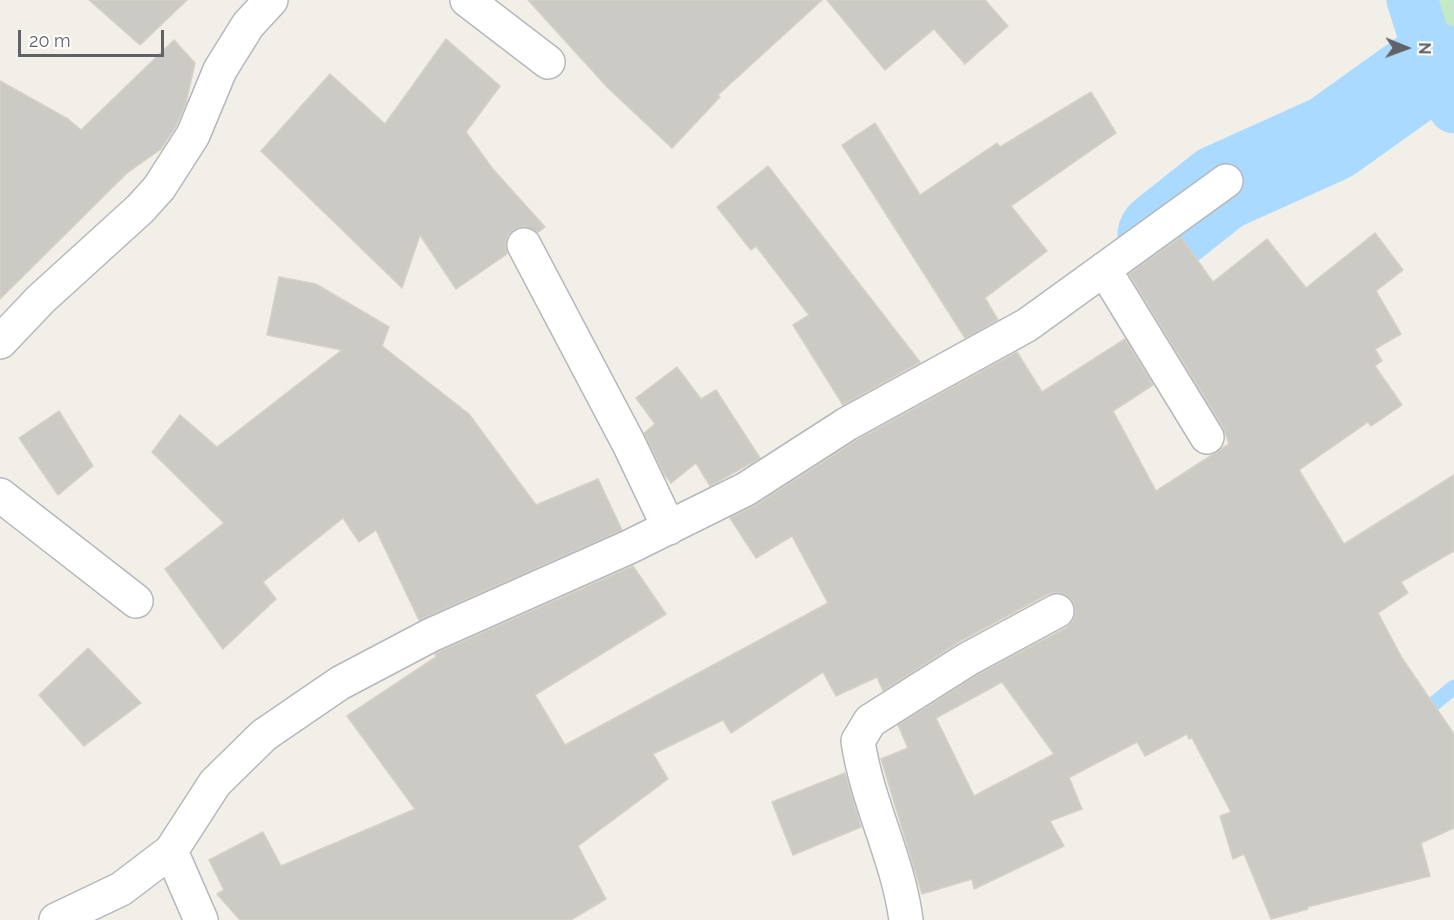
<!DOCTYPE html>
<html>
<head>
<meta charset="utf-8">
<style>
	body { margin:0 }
	#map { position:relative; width:1454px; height:920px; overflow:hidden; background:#f1efe8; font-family:Raleway,sans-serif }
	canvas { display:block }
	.north { position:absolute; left:1376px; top:18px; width:60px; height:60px; -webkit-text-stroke:4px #fff; paint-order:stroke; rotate:91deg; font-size:16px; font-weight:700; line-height:24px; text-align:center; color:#5f6368 }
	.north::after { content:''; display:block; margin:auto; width:21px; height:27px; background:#5f6368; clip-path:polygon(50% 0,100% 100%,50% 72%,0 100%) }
	.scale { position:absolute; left:18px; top:30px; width:146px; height:27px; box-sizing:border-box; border:3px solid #5f6368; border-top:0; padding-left:8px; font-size:18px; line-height:21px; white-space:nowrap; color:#5f6368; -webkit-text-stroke:4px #fff; paint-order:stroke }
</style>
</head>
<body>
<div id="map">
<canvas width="1454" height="920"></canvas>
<div class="north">N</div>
<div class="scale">20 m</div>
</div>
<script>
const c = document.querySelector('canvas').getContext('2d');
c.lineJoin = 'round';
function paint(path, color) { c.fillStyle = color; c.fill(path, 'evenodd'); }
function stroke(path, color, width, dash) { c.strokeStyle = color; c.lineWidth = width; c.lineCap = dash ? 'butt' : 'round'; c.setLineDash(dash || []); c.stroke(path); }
paint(new Path2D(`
	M 1424,0 L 1454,0 L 1454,78 Z`), '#c5e8c5');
stroke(new Path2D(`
	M 1418,717 L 1454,687`), '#aadaff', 15);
stroke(new Path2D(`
	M 1412,0 L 1433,65 L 1454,108`), '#aadaff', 51);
stroke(new Path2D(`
	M 1161,235 L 1220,188 L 1331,138 L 1433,65`), '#aadaff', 87);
const building = new Path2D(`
	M 89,0 L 187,0 L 140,45 Z
	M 528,0 L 822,0 L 718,95 L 720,97 L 672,148 L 608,88 Z
	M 827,0 L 985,0 L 1008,26 L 965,64 L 934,29 L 885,70 Z
	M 446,39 L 500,86 L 466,132 L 492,168 L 545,227 L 537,233 L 525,226 L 515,229 L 508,235 L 505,244 L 507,254 L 456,289 L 420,235 L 402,288 L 261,151 L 330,74 L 385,124 Z
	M 174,40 L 195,63 L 186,103 L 176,126 L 161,149 L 127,173 L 0,299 L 0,81 L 68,119 L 81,130 Z
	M 1091,92 L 1116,133 L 1011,206 L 1047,251 L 985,298 L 998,320 L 965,338 L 842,145 L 875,123 L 920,195 L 997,143 L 1000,147 Z
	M 768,166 L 920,362 L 843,405 L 793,325 L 809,315 L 756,246 L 751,250 L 717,207 Z
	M 1375,233 L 1403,270 L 1376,291 L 1401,334 L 1375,349 L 1382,361 L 1375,366 L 1402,405 L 1371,426 L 1368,422 L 1299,470 L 1344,544 L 1454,475 L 1454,551 L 1401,582 L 1408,593 L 1378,613 L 1402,658 L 1454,734 L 1454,828 L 1421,843 L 1430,876 L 1307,907 L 1308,909 L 1271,919 L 1244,854 L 1233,859 L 1220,816 L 1231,812 L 1192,738 L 1189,739 L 1187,734 L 1145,756 L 1137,742 L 1070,777 L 1068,775 L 1082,809 L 1050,821 L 1064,846 L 974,889 L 972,879 L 922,894 L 881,759 L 908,748 L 898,725 L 977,675 L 1066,628 L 1073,621 L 1076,612 L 1073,602 L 1066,595 L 1057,592 L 1048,594 L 959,642 L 883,691 L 877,677 L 836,696 L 823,672 L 731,733 L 723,720 L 653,754 L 668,779 L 578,846 L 606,899 L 571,920 L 240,920 L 217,894 L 224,890 L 209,860 L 263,832 L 281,866 L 415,809 L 347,716 L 436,657 L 435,654 L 439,652 L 633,566 L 666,614 L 535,695 L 565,745 L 828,603 L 792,536 L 756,558 L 730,518 L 756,505 L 857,440 L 1017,352 L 1042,392 L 1125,339 L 1153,385 L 1113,411 L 1156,491 L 1229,444 L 1223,427 L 1129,274 L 1181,237 L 1213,282 L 1267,239 L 1306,288 ZM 1002,682 L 1054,754 L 974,796 L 936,718 Z
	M 279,277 L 316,284 L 389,327 L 382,346 L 469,414 L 536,505 L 598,479 L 622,530 L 419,620 L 376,530 L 359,542 L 343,518 L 263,582 L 276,599 L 223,649 L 165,569 L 224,523 L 152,452 L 180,415 L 217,447 L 342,350 L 267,335 Z
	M 677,367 L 701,399 L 716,390 L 760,458 L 710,486 L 696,463 L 671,483 L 664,474 L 644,433 L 655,424 L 636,398 Z
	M 59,411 L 93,466 L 58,495 L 19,438 Z
	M 88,648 L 141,703 L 84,746 L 39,695 Z
	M 845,773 L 861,827 L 793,855 L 772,802 Z`);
paint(building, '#cccac5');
stroke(building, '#d6d1c6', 1.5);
const minor = new Path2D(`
	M 467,0 L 548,62
	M 524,245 L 629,444 L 669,528
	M 1104,269 L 1207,437
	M 0,342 L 41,299 L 140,209 L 159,188 L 193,135 L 220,70 L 248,25 L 271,0
	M 0,495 L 136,601
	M 171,851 L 201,920
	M 56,920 L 121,889 L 171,851 L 215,783 L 264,735 L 340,683 L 431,635 L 629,547 L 746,489 L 847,424 L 1027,325 L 1226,181
	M 906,920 C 898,858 867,803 858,741 L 870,721 L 968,659 L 1057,611`);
stroke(minor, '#b5b8bc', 36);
stroke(minor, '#fff', 33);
</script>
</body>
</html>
